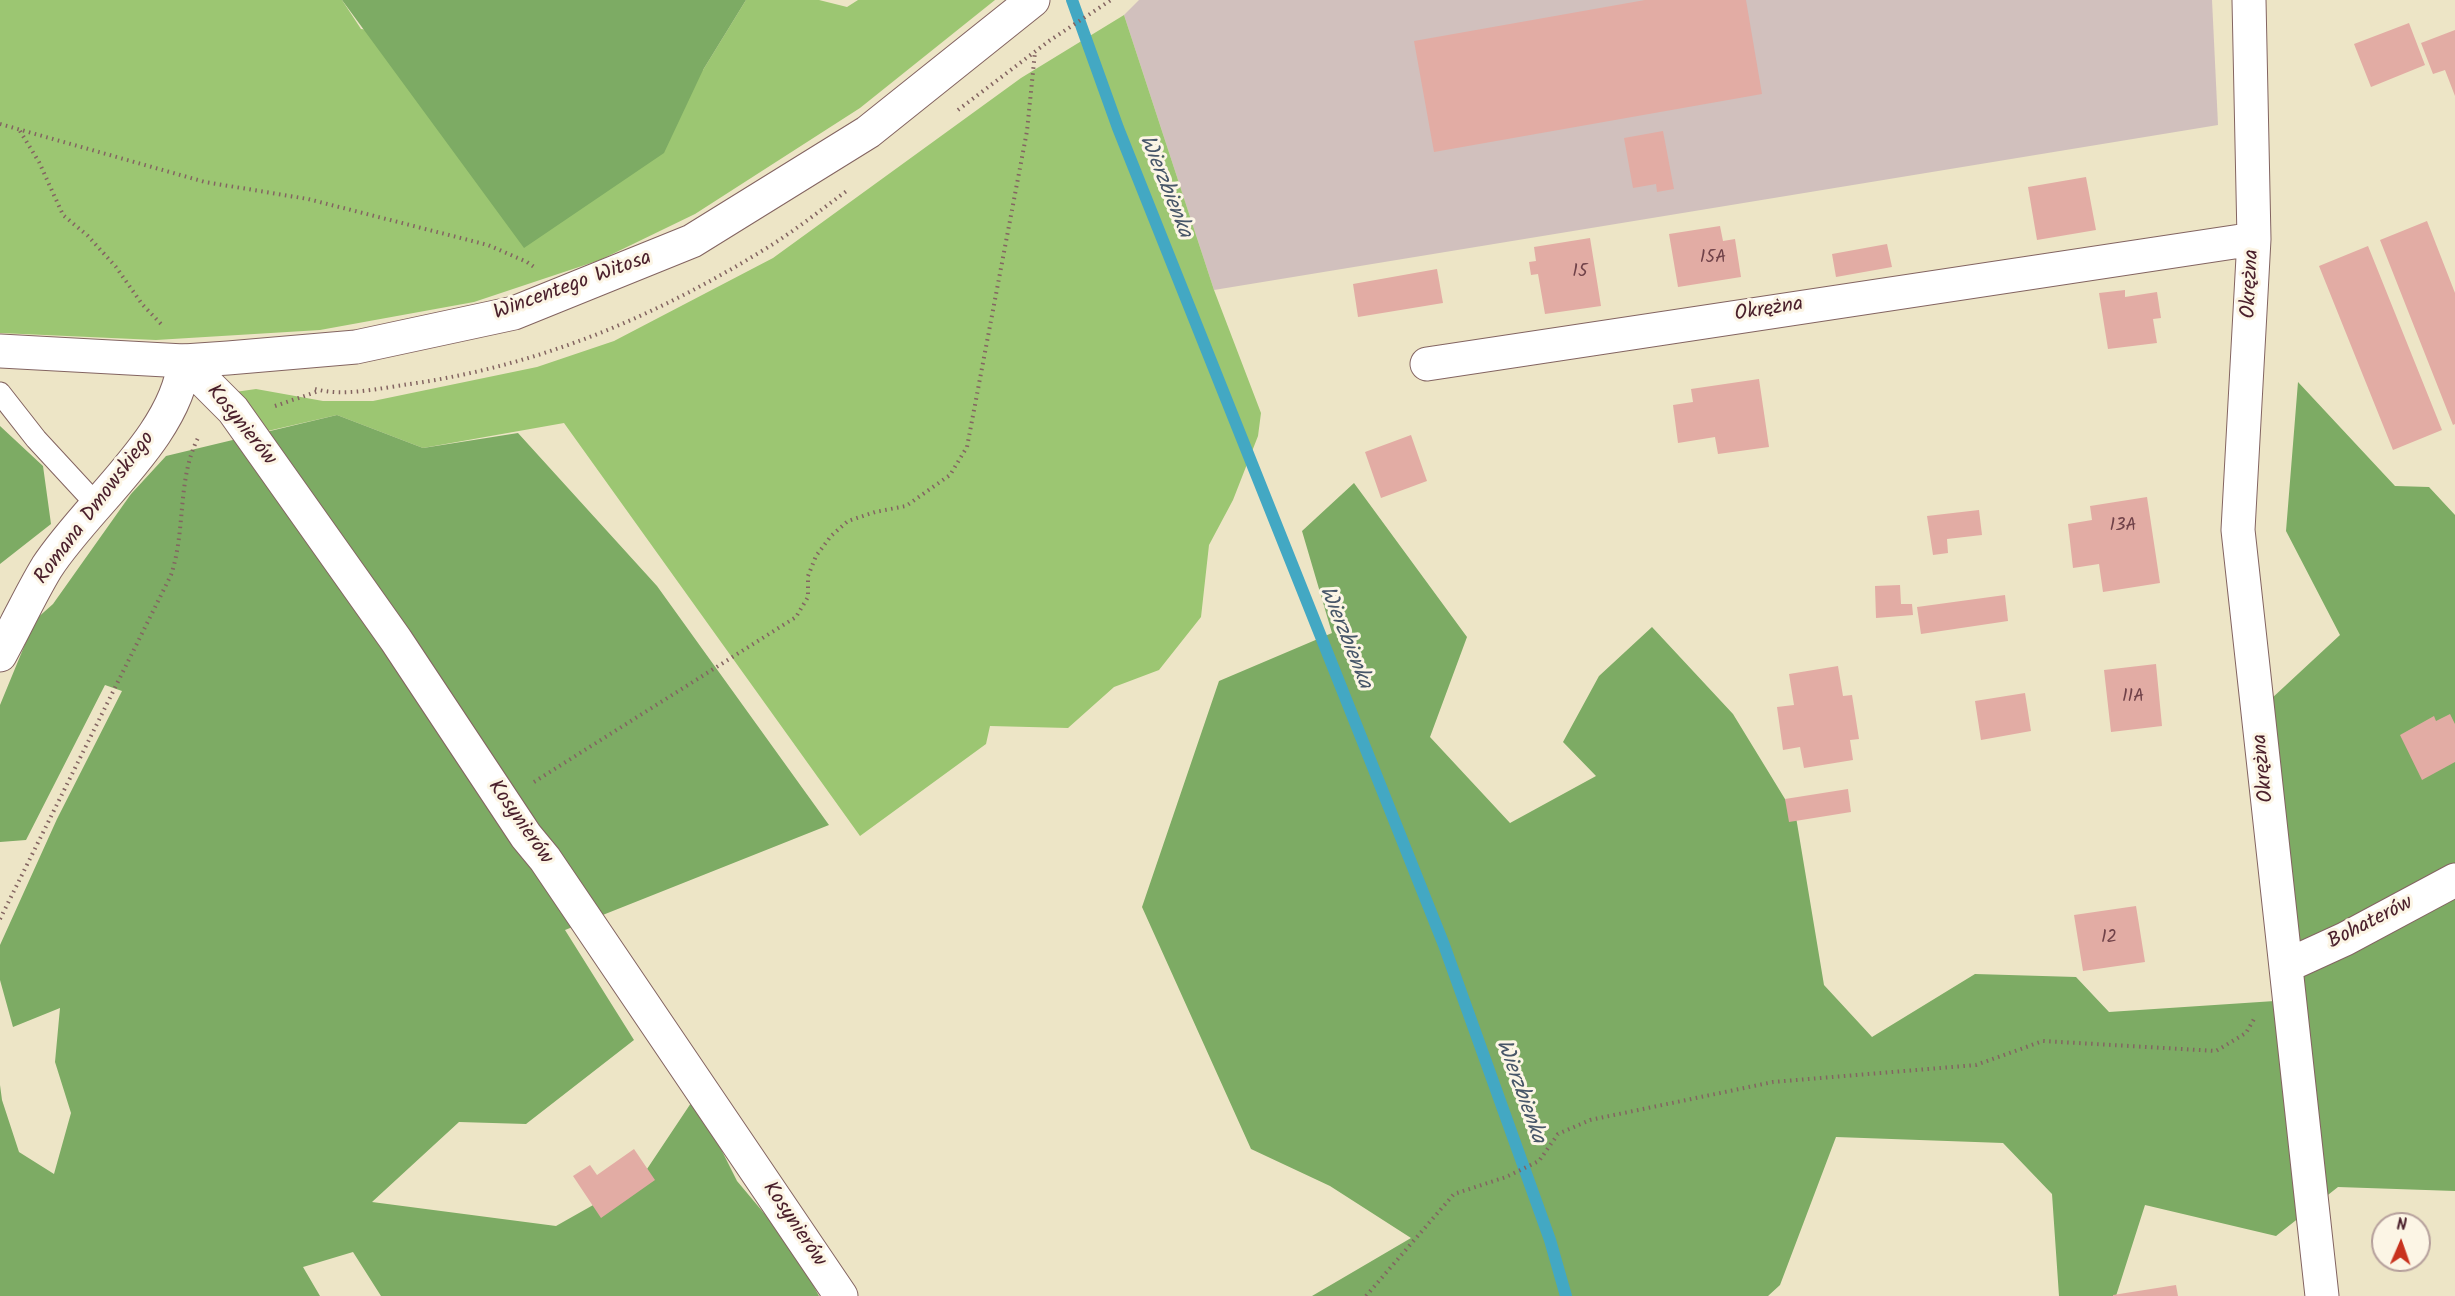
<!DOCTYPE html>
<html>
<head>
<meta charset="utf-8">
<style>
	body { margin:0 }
	#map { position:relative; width:2455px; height:1296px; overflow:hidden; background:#ede5c6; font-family:Kalam,sans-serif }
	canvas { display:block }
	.north { position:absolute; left:2371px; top:1212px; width:60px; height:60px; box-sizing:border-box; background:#fcf5e5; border:2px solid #b59f9b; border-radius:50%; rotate:2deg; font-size:16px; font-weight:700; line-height:24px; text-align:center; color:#4a1f2b }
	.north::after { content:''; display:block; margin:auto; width:21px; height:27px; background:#c8321e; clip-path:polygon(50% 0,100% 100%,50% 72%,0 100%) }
</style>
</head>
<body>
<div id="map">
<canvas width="2455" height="1296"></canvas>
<div class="north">N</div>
</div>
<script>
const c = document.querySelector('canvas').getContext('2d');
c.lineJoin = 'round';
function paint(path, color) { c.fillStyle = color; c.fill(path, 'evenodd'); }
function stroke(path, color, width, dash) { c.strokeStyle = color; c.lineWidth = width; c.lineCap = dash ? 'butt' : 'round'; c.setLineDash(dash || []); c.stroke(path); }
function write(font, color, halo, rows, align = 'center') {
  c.font = font + ' Kalam,sans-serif'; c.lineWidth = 6; c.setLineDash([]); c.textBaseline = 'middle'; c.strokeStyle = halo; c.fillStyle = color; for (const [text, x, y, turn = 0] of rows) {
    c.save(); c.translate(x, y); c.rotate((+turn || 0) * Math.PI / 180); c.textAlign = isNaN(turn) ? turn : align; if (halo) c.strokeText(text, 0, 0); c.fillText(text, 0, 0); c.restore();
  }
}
paint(new Path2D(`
	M 1139,0 L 2212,0 L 2218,125 L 1214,290 L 1124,15 Z`), '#d1c0bd');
paint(new Path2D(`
	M 0,0 L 342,0 L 361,29 L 703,70 L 746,0 L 819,0 L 847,7 L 858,0 L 995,0 L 860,108 L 695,214 L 600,260 L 474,302 L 320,330 L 156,340 L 0,333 Z
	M 1124,15 L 1214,290 L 1261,413 L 1258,436 L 1233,500 L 1209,545 L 1201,617 L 1159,670 L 1114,687 L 1068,728 L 990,726 L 986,744 L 860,836 L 564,423 L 423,448 L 337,415 L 233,439 L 235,392 L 256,389 L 323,401 L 373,401 L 537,367 L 614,341 L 773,258 L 1021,78 Z`), '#9cc672');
paint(new Path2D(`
	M 342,0 L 746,0 L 703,70 L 664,153 L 524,248 Z
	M 2298,382 L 2395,486 L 2429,487 L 2455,515 L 2455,1191 L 2338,1187 L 2276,1236 L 2145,1205 L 2116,1296 L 2059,1296 L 2052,1194 L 2003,1143 L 1836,1137 L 1780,1285 L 1768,1296 L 1312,1296 L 1411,1238 L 1330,1186 L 1251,1149 L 1142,907 L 1219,681 L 1332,633 L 1302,531 L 1354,483 L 1467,637 L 1430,737 L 1510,823 L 1596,776 L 1563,742 L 1599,676 L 1652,627 L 1733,714 L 1796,817 L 1824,985 L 1872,1037 L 1975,974 L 2076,977 L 2109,1012 L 2305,999 L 2285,811 L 2271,699 L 2340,635 L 2286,531 Z
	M 337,415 L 423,448 L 518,433 L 657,586 L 829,825 L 565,930 L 634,1040 L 526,1124 L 459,1122 L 372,1202 L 556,1226 L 641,1178 L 695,1097 L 737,1181 L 794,1249 L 819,1296 L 381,1296 L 353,1252 L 303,1267 L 320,1296 L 0,1296 L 0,1085 L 2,1100 L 19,1152 L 54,1174 L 71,1113 L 55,1062 L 60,1008 L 13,1027 L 0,980 L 0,945 L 57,819 L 122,691 L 105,685 L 26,840 L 0,842 L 0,705 L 35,620 L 53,604 L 131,494 L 166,456 Z
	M 0,426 L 43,466 L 51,524 L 0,564 Z`), '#7dab64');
stroke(new Path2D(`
	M 1072,0 L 1118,128 L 1444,945 L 1550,1240 L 1566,1296`), '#43a8c3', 12);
paint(new Path2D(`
	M 1645,0 L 1746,0 L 1762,94 L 1434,152 L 1414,41 Z
	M 2409,23 L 2425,65 L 2371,87 L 2354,44 Z
	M 2455,30 L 2455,96 L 2445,70 L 2433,74 L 2421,43 Z
	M 1663,131 L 1674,189 L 1657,192 L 1656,184 L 1633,188 L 1624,138 Z
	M 2086,177 L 2096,230 L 2037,240 L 2028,187 Z
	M 2427,221 L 2455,293 L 2455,424 L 2453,425 L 2380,240 Z
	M 1720,226 L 1723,241 L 1735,239 L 1741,277 L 1678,287 L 1669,234 Z
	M 1590,238 L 1601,306 L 1545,314 L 1538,274 L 1531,275 L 1529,262 L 1536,261 L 1534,247 Z
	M 1887,244 L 1892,267 L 1836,277 L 1832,254 Z
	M 2368,246 L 2442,430 L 2393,450 L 2319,266 Z
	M 1437,269 L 1443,303 L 1358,317 L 1353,284 Z
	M 2125,290 L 2125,297 L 2157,292 L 2161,318 L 2153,319 L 2157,343 L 2108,349 L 2099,293 Z
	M 1759,379 L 1769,447 L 1718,454 L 1715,437 L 1678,443 L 1673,405 L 1693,402 L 1691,389 Z
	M 1411,435 L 1427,481 L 1381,498 L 1365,452 Z
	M 2147,497 L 2160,583 L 2103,592 L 2099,564 L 2073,568 L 2068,524 L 2092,520 L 2090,506 Z
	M 1979,510 L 1982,535 L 1947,539 L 1948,553 L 1933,555 L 1927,516 Z
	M 1900,585 L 1901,604 L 1912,604 L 1913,615 L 1876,618 L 1875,586 Z
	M 2005,595 L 2008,621 L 1921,634 L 1917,607 Z
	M 2156,664 L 2162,726 L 2111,732 L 2104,670 Z
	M 1838,666 L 1843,696 L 1852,695 L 1859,739 L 1850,740 L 1853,760 L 1804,768 L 1800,747 L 1783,750 L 1777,707 L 1794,705 L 1789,674 Z
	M 2025,693 L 2031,731 L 1981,740 L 1975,701 Z
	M 2450,714 L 2455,724 L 2455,762 L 2422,780 L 2400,735 L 2434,716 L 2436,721 Z
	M 1848,789 L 1851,812 L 1789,822 L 1785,799 Z
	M 2136,906 L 2145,962 L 2083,971 L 2074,915 Z
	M 634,1149 L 655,1180 L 601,1218 L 573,1176 L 590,1165 L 597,1175 Z
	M 2176,1285 L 2178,1296 L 2113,1296 L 2113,1295 Z`), '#e2aca4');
const service = new Path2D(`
	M 0,393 L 36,439 L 96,504`);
const minor = new Path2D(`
	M 2249,0 L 2254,239 L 2238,530 L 2322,1296
	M 184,361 L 233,410 L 396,640 L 526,836 L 545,859 L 841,1296
	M 1427,364 L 2254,239
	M 0,655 C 16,626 30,595 47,567 C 87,505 178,435 184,361
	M 2286,966 L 2345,939 L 2455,880`);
const tertiary = new Path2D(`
	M 0,351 L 184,361 L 228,358 L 356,347 L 514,313 L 692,241 L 868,132 L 1033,0`);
stroke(service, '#836461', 23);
stroke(minor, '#836461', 35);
stroke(tertiary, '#836461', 35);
stroke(new Path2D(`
	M 958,110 L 1049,41 L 1111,0
	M 0,124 L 205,182 L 308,199 L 488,245 L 527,262 L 534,267
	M 20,131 L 39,162 L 63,215 L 88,236 L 116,267 L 142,304 L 161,324
	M 315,389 C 344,397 381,388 410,384 C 542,365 657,316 770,246 C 797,229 822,209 848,190
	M 275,406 L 319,391
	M 534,782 L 796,617 L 808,597 L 808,576 L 816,556 L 831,536 L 848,521 L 875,512 L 906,506 L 950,475 L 967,447 L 1027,131 L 1035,52
	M 0,919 L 171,575 C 186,531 177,479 198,438
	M 1366,1296 L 1454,1194 L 1506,1177 L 1539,1161 L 1558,1134 L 1590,1120 L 1773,1082 L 1976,1065 L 2043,1041 L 2216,1051 L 2246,1033 L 2254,1019`), '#836461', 4, [1.5, 4.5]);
stroke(service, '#fff', 21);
stroke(minor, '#fff', 33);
stroke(tertiary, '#fff', 33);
write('18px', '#704249', null, [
	["15A",1713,259],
	["15",1580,273],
	["13A",2123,527],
	["11A",2133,698],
	["12",2109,939]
]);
write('21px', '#4a1f2b', '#fcf5e5', [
	["Okrężna",2252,284,-87],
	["Wincentego Witosa",573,287,-20],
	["Okrężna",1769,311,-9],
	["Kosynierów",240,426,51],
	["Romana Dmowskiego",96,509,-53],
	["Okrężna",2265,768,-96],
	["Kosynierów",519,823,55],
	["Bohaterów",2371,924,-27],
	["Kosynierów",793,1225,56]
]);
write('italic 22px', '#475668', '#fcf5e5', [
	["Wierzbienka",1164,187,68],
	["Wierzbienka",1344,638,68],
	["Wierzbienka",1519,1092,70]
]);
</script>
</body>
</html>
